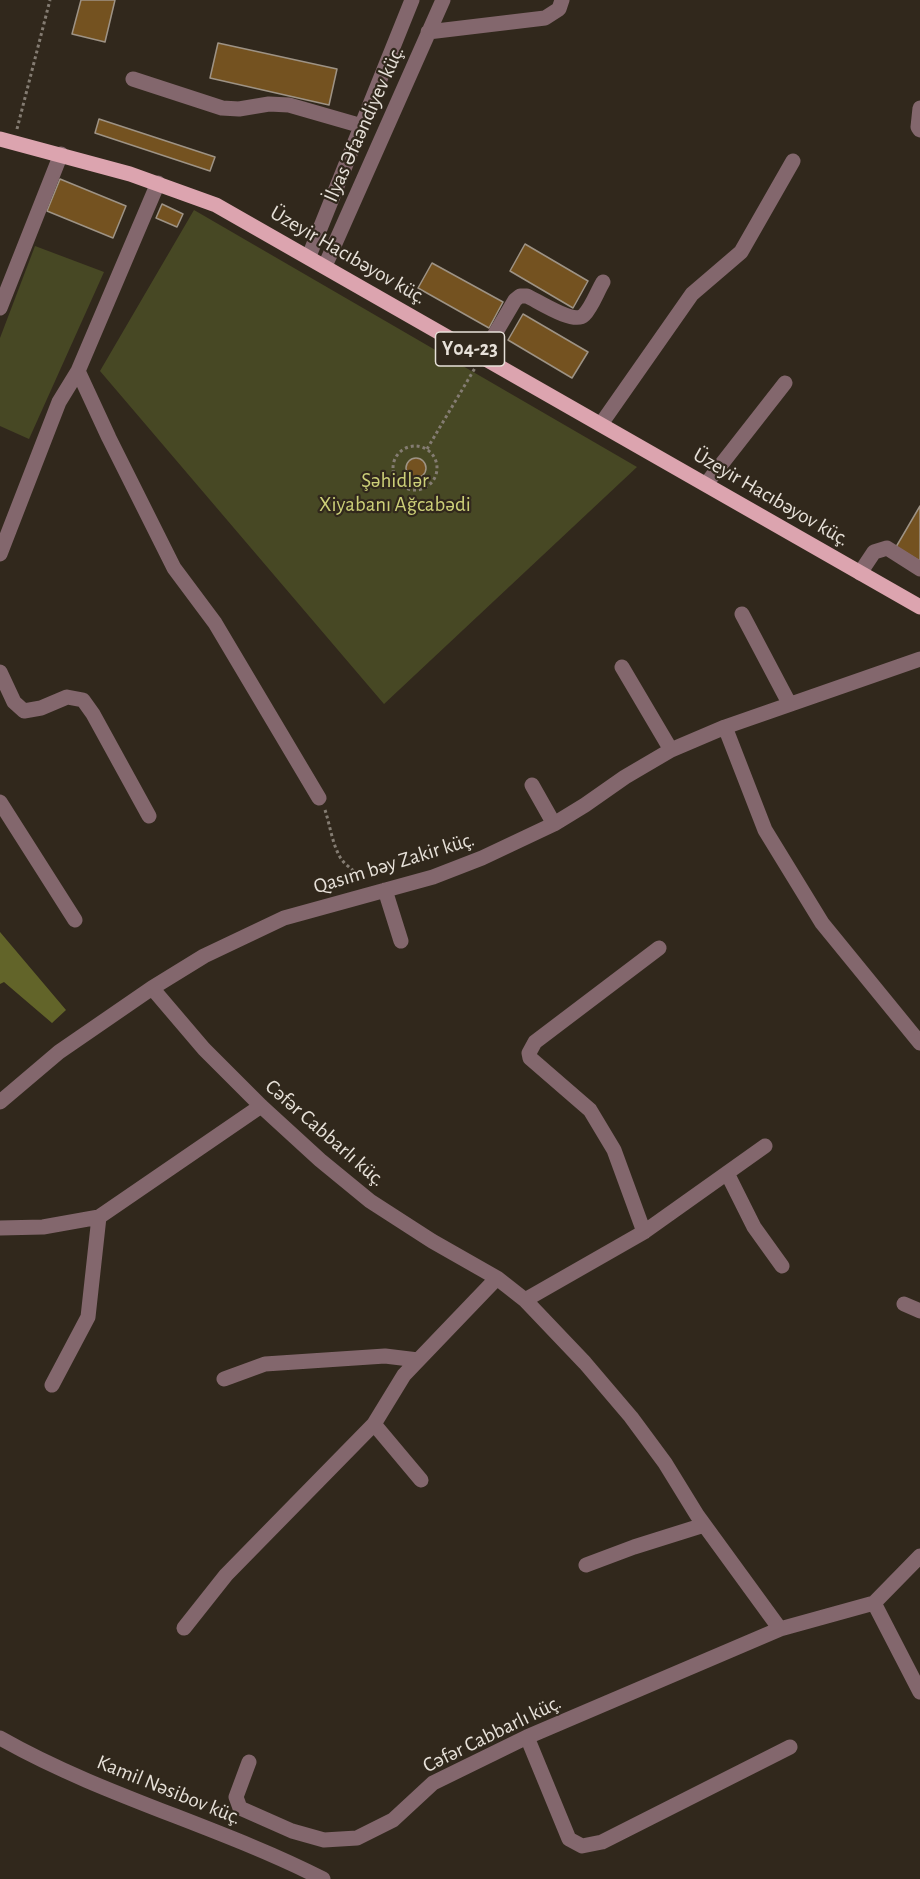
<!DOCTYPE html>
<html>
<head>
<meta charset="utf-8">
<style>
	body { margin:0 }
	canvas { display:block; background:#31281c }
</style>
</head>
<body>
<canvas width="920" height="1879"></canvas>
<script>
const c = document.querySelector('canvas').getContext('2d');
c.lineJoin = 'round';
function paint(path, color) { c.fillStyle = color; c.fill(path, 'evenodd'); }
function stroke(path, color, width, dash) { c.strokeStyle = color; c.lineWidth = width; c.lineCap = dash ? 'butt' : 'round'; c.setLineDash(dash || []); c.stroke(path); }
function write(font, color, halo, rows, align = 'center') {
  c.font = font + ' "Alegreya Sans",sans-serif'; c.lineWidth = 4.5; c.setLineDash([]); c.textBaseline = 'middle'; c.strokeStyle = halo; c.fillStyle = color; for (const [text, x, y, turn = 0] of rows) {
    c.save(); c.translate(x, y); c.rotate((+turn || 0) * Math.PI / 180); c.textAlign = isNaN(turn) ? turn : align; if (halo) c.strokeText(text, 0, 0); c.fillText(text, 0, 0); c.restore();
  }
}
paint(new Path2D(`
	M 194,210 L 637,467 L 384,704 L 100,371 Z
	M 35,246 L 104,272 L 29,439 L 0,426 L 0,338 Z`), '#474824');
paint(new Path2D(`
	M 0,932 L 66,1010 L 52,1023 L 4,982 L 0,984 Z`), '#626429');
const building = new Path2D(`
	M 81,0 L 115,0 L 105,42 L 72,34 Z
	M 218,43 L 337,69 L 329,105 L 210,78 Z
	M 99,119 L 215,157 L 210,171 L 95,133 Z
	M 60,179 L 126,206 L 113,238 L 47,211 Z
	M 162,204 L 183,214 L 177,227 L 156,218 Z
	M 525,244 L 588,281 L 573,308 L 510,271 Z
	M 432,263 L 503,302 L 489,328 L 418,288 Z
	M 523,314 L 588,352 L 572,378 L 508,340 Z
	M406 468a10 10 0 1 1 20 0a10 10 0 1 1-20 0Z
	M 920,506 L 920,561 L 896,547 Z`);
paint(building, '#745220');
stroke(building, '#9e9385', 1.5);
stroke(new Path2D(`
	M 17,129 L 50,0
	M393 468a22 22 0 1 1 44 0a22 22 0 1 1-44 0Z
	M 427,449 L 475,368
	M 325,810 C 330,825 332,843 340,857 C 346,868 356,868 360,883`), '#847c72', 3, [3, 3]);
stroke(new Path2D(`
	M 428,32 L 545,18 L 559,9 L 562,0
	M 133,79 L 222,108 L 239,109 L 269,104 L 289,105 L 362,126
	M 920,108 L 918,127 L 920,130
	M 309,256 L 412,0
	M 325,266 L 443,0
	M 0,308 L 61,154
	M 482,356 L 515,300 L 520,296 L 527,296 C 538,301 574,325 584,315 C 592,307 597,292 603,282
	M 78,371 L 109,438 L 174,568 L 215,623 L 319,798
	M 601,424 L 692,294 L 741,252 L 793,161
	M 706,484 L 785,383
	M 0,554 L 59,402 L 78,371 L 158,183
	M 860,573 L 874,552 L 887,548 L 920,569
	M 742,614 L 789,703
	M 622,667 L 671,750
	M 0,672 L 14,702 L 24,711 L 41,708 L 67,697 L 83,700 L 93,714 L 149,816
	M 725,727 L 765,830 L 822,923 L 920,1043
	M 532,785 L 554,824
	M 0,802 L 75,920
	M 385,890 L 401,941
	M 152,988 L 204,1049 L 261,1106 L 320,1160 L 370,1201 L 432,1241 L 497,1278 L 525,1300 L 585,1363 L 631,1417 L 665,1463 L 697,1515 L 780,1629
	M 0,1102 L 59,1052 L 152,988 L 204,956 L 284,918 L 433,877 L 482,858 L 554,824 L 585,805 L 625,777 L 671,750 L 725,727 L 920,659
	M 727,1173 L 754,1227 L 782,1266
	M 0,1228 L 43,1227 L 99,1217 L 261,1106
	M 644,1232 L 614,1150 L 590,1110 L 530,1058 L 529,1053 L 535,1042 L 659,948
	M 525,1300 L 644,1232 L 765,1146
	M 904,1304 L 920,1311
	M 224,1379 L 265,1364 L 385,1356 L 418,1360
	M 52,1385 L 88,1317 L 99,1217
	M 374,1424 L 421,1480
	M 586,1565 L 634,1547 L 704,1525
	M 874,1603 L 920,1692
	M 184,1628 L 226,1575 L 374,1424 L 404,1375 L 497,1278
	M 527,1737 L 569,1839 L 582,1846 L 602,1842 L 790,1747
	M 0,1738 C 102,1796 219,1826 323,1879
	M 249,1762 L 236,1797 L 240,1808 L 292,1831 L 324,1840 L 357,1838 L 393,1820 L 433,1783 L 527,1737 L 780,1629 L 874,1603 L 920,1556`), '#83676d', 15);
stroke(new Path2D(`
	M 0,139 L 130,174 L 216,205 L 920,607`), '#dca4af', 15);
for (const [x, y, w] of [
	[470,349,69]
]) { const box = new Path2D(); box.roundRect(x - w / 2, y - 17, w, 34, 4.5); c.fillStyle = '#31281c'; c.fill(box); stroke(box, '#e7e1d9', 1.5); }
write('bold 20px', '#e7e1d9', null, [
	["Y04-23",470,349]
]);
write('21px', '#e7e1d9', '#31281c', [
	["İlyas Əfaəndiyev küç.",364,124,-66],
	["Üzeyir Hacıbəyov küç.",348,255,30],
	["Üzeyir Hacıbəyov küç.",771,497,30],
	["Qasım bəy Zakir küç.",394,863,-17],
	["Cəfər Cabbarlı küç.",325,1133,41],
	["Cəfər Cabbarlı küç.",492,1734,-26],
	["Kamil Nəsibov küç.",169,1790,22]
]);
write('21px', '#cccf78', '#31281c', [
	["Şəhidlər",395,481],
	["Xiyabanı Ağcabədi",395,505]
]);
</script>
</body>
</html>
